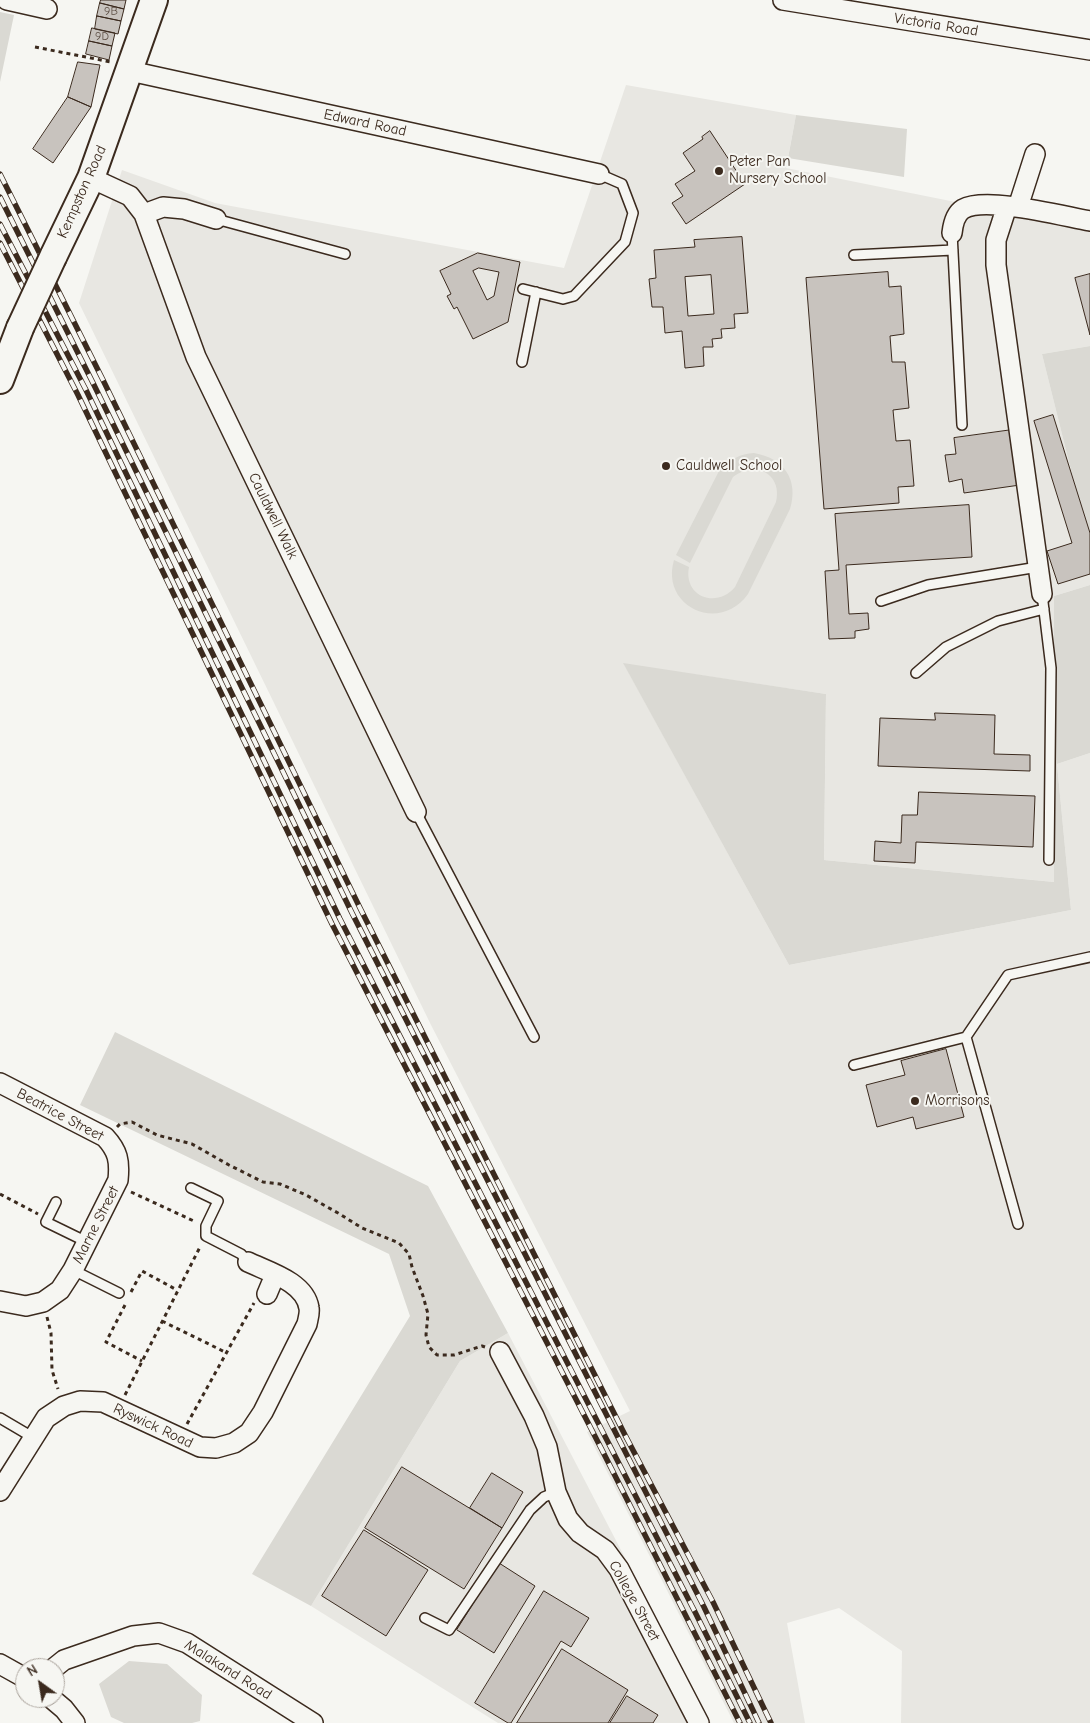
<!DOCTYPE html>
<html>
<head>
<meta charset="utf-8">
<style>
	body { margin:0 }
	#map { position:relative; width:1090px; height:1723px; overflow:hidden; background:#f6f6f2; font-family:"Comic Neue",sans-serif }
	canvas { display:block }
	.north { position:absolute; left:15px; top:1658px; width:50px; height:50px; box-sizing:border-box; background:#f6f6f2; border:1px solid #aba49d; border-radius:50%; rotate:328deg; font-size:14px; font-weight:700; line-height:20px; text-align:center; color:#3b2a1e }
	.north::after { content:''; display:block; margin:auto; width:18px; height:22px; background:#3b2a1e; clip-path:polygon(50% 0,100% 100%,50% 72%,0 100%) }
</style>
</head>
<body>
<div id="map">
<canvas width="1090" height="1723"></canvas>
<div class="north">N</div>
</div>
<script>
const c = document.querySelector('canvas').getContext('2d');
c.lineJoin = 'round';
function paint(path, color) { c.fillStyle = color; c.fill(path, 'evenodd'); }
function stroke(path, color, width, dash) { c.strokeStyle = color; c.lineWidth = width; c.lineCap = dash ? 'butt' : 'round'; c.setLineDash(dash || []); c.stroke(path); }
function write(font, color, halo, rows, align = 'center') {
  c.font = font + ' "Comic Neue",sans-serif'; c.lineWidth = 4; c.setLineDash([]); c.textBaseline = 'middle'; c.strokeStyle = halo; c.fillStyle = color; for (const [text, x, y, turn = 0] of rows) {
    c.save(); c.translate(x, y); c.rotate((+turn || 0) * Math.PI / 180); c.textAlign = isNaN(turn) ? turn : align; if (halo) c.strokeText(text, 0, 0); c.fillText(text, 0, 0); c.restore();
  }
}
paint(new Path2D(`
	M 626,85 L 796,115 L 786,168 L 1045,220 L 1090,226 L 1090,346 L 1042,354 L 1090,546 L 1090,585 L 1054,596 L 1054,882 L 824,860 L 826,694 L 624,664 L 789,965 L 1071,910 L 1057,764 L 1090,753 L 1090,1723 L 901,1723 L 902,1651 L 839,1608 L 787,1623 L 805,1723 L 734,1723 L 587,1432 L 630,1411 L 431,1025 L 79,303 L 122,170 L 215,203 L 564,268 Z
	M 508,1333 L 711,1723 L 498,1723 L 311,1606 L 460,1361 Z`), '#e8e7e2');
paint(new Path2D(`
	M 0,12 L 14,15 L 0,82 Z
	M 796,115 L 907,129 L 904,177 L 788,158 Z
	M 1090,346 L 1090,546 L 1042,354 Z
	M 754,453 C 784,458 799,480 790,509 L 748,594 C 720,634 660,607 674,560 L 689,567 C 683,597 717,609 735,587 L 776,502 C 783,473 754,460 733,477 L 690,563 L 676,555 L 720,469 C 731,459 740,454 754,453 Z
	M 1090,585 L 1090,753 L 1057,764 L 1071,910 L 789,965 L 623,663 L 826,694 L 824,860 L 1054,882 L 1054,596 Z
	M 115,1032 L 428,1186 L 508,1333 L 460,1361 L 311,1606 L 252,1574 L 410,1316 L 389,1254 L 80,1105 Z
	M 129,1661 L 167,1664 L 202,1695 L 200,1721 L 192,1723 L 124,1723 L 111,1717 L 99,1684 Z`), '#dad9d3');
const building = new Path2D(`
	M 101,0 L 126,0 L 124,9 L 100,3 Z
	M 100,3 L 124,9 L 121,21 L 97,16 Z
	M 97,16 L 121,21 L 118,34 L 95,29 Z
	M 92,28 L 115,33 L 112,46 L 89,41 Z
	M 89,41 L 112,46 L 109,60 L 86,54 Z
	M 78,62 L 100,65 L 91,107 L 68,97 Z
	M 68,97 L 91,107 L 53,163 L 33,149 Z
	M 710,131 L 745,184 L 686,224 L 672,203 L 683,196 L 675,184 L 695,171 L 683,153 L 703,139 L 702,137 Z
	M 742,237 L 748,313 L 734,314 L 735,328 L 721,329 L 722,338 L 712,339 L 713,347 L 703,347 L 704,366 L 685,368 L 682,331 L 665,333 L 663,307 L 652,307 L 649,279 L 656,278 L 654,250 L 695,247 L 694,240 ZM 711,275 L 714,314 L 688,316 L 685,277 Z
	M 478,253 L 520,262 L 508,322 L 473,339 L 457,307 L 454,309 L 447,296 L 451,294 L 440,271 ZM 479,268 L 499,272 L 494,296 L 487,300 L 473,271 Z
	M 888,272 L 889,287 L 901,286 L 904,334 L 890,336 L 892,362 L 905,362 L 909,408 L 893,410 L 896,441 L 910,440 L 914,486 L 898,487 L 899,503 L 824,509 L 806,278 Z
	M 1090,274 L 1090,335 L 1075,278 Z
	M 1053,415 L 1090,533 L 1090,574 L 1058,584 L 1047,551 L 1072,543 L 1034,421 Z
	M 1012,430 L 1020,485 L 964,493 L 962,479 L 949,482 L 945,455 L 956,454 L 954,438 Z
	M 969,505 L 972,557 L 846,565 L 849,614 L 868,613 L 869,629 L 855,631 L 855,638 L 829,639 L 825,571 L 839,570 L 835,514 Z
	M 935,713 L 995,715 L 994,754 L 1030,755 L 1030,771 L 878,766 L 880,718 L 935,720 Z
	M 919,792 L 1035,796 L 1033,847 L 916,842 L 915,863 L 874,861 L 875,841 L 901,843 L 902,815 L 917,815 Z
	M 946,1049 L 964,1117 L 916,1129 L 913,1117 L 877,1127 L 866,1085 L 905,1075 L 901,1061 Z
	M 402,1467 L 502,1528 L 464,1589 L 365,1528 Z
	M 492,1473 L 523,1492 L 502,1528 L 470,1508 Z
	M 364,1530 L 428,1570 L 386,1636 L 322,1596 Z
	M 499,1563 L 535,1586 L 494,1653 L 457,1630 Z
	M 544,1591 L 589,1618 L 571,1647 L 561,1641 L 511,1723 L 508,1723 L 475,1703 Z
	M 562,1649 L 628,1690 L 608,1723 L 517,1723 Z
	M 627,1696 L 658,1715 L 653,1723 L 610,1723 Z`);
paint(building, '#c8c3be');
stroke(building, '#3b2a1e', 1);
const service = new Path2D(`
	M 216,219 L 345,254
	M 952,233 L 962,425
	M 854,255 L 953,250
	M 523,289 L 563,299 L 574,296 L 625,242 L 633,213 L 622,184 L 599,174
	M 522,362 L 536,292
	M 1042,594 L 1051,668 L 1049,860
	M 881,601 L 928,585 L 1038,567
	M 916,673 L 946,647 L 998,621 L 1044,609
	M 416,812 L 534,1037
	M 854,1065 L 966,1037
	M 191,1188 L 218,1201 L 206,1226 L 206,1236 L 241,1254 L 248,1262
	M 56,1202 L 46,1222 L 87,1242
	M 1018,1224 L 966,1037 L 1008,975 L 1090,957
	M 73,1270 L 119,1293
	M 0,1418 L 34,1438
	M 425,1618 L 449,1630 L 530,1510 L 544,1497 L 556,1492`);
const minor = new Path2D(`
	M 7,0 L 47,9
	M 783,0 L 1090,50
	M 130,71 L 599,174
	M 91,178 L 130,196 L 144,214 L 196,357 L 416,812
	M 1007,206 L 996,240 L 996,265 L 1042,594
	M 1018,207 L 1035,154
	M 144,214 L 163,207 L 184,209 L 216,219
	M 952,233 C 953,224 955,214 963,209 C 986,196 1062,216 1090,221
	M 0,1083 L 105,1137 C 118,1151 120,1161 118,1180 L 73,1270 L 60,1290 L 43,1302 L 26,1306 L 0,1301
	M 267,1294 L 275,1275
	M 500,1352 L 534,1416 L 547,1447 L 556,1492 L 568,1519 L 580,1533 L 605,1550 L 619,1569 L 699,1723
	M 0,1491 L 46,1418 L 64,1406 L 80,1401 L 103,1402 L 200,1447 L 216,1448 L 234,1443 L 249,1433 L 263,1412 L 307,1324 C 308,1319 310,1313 309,1308 C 305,1282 269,1272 248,1262
	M 0,1664 L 25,1678
	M 54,1668 L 64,1660 L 133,1636 L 159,1633 L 187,1643 L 313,1723
	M 51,1698 L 64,1709 L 75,1723`);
const secondary = new Path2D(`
	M 53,257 L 91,178 L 154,0
	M 0,380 L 20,328`);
stroke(service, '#3b2a1e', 12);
stroke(minor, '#3b2a1e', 22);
stroke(secondary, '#3b2a1e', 30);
stroke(new Path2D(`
	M 35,47 L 111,62
	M 117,1127 L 120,1124 L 132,1122 L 157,1135 L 192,1144 L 229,1165 L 263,1182 L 280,1184 L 306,1195 L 338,1213 L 362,1228 L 399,1243 L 409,1254 L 412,1267 L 423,1296 L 428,1314 L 426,1335 L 429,1347 L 437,1355 L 454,1355 L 482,1346 L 485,1347
	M 131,1192 L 196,1222
	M 0,1194 L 38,1214
	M 131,1292 L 142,1271 L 177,1290
	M 125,1305 L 106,1342 L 142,1361
	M 47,1317 L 51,1333 L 52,1370 L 58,1389
	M 162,1321 L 227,1353
	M 125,1395 L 200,1247
	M 187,1424 L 254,1303`), '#3b2a1e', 3, [4, 4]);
stroke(service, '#f6f6f2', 9);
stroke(minor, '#f6f6f2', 19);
stroke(secondary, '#f6f6f2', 26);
const rail = new Path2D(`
	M 0,174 L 103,380 L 361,910 L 625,1435 L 713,1602 L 771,1723
	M 0,197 L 94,385 L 352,913 L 704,1607 L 759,1723
	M 0,224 L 86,390 L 340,919 L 695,1612 L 750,1723
	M 0,243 L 78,395 L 332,924 L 601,1448 L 740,1723`);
stroke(rail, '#3b2a1e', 5.5);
stroke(rail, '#f6f6f2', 4, [11]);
const secondaryBridge = new Path2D(`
	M 20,328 L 53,257`);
stroke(secondaryBridge, '#3b2a1e', 30, []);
stroke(secondaryBridge, '#f6f6f2', 26);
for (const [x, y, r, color] of [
	[719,171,5,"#3b2a1e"],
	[666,466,5,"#3b2a1e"],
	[915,1101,5,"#3b2a1e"]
]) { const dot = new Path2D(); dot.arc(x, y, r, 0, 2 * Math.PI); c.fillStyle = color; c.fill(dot); stroke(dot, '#f6f6f2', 2); }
write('12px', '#5e5046', null, [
	["9B",111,12],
	["9D",102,37]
]);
write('15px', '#3b2a1e', '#f6f6f2', [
	["Victoria Road",936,25,9],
	["Edward Road",365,123,12],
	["Kempston Road",82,192,-66],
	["Cauldwell Walk",273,516,64],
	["Beatrice Street",60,1115,28],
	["Marne Street",96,1225,-63],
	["Ryswick Road",153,1426,25],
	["College Street",634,1601,61],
	["Malakand Road",228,1670,32]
]);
write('15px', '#3b2a1e', '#f6f6f2', [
	["Peter Pan",729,162],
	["Nursery School",729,179],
	["Cauldwell School",676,466],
	["Morrisons",925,1101]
], 'left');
</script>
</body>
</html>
